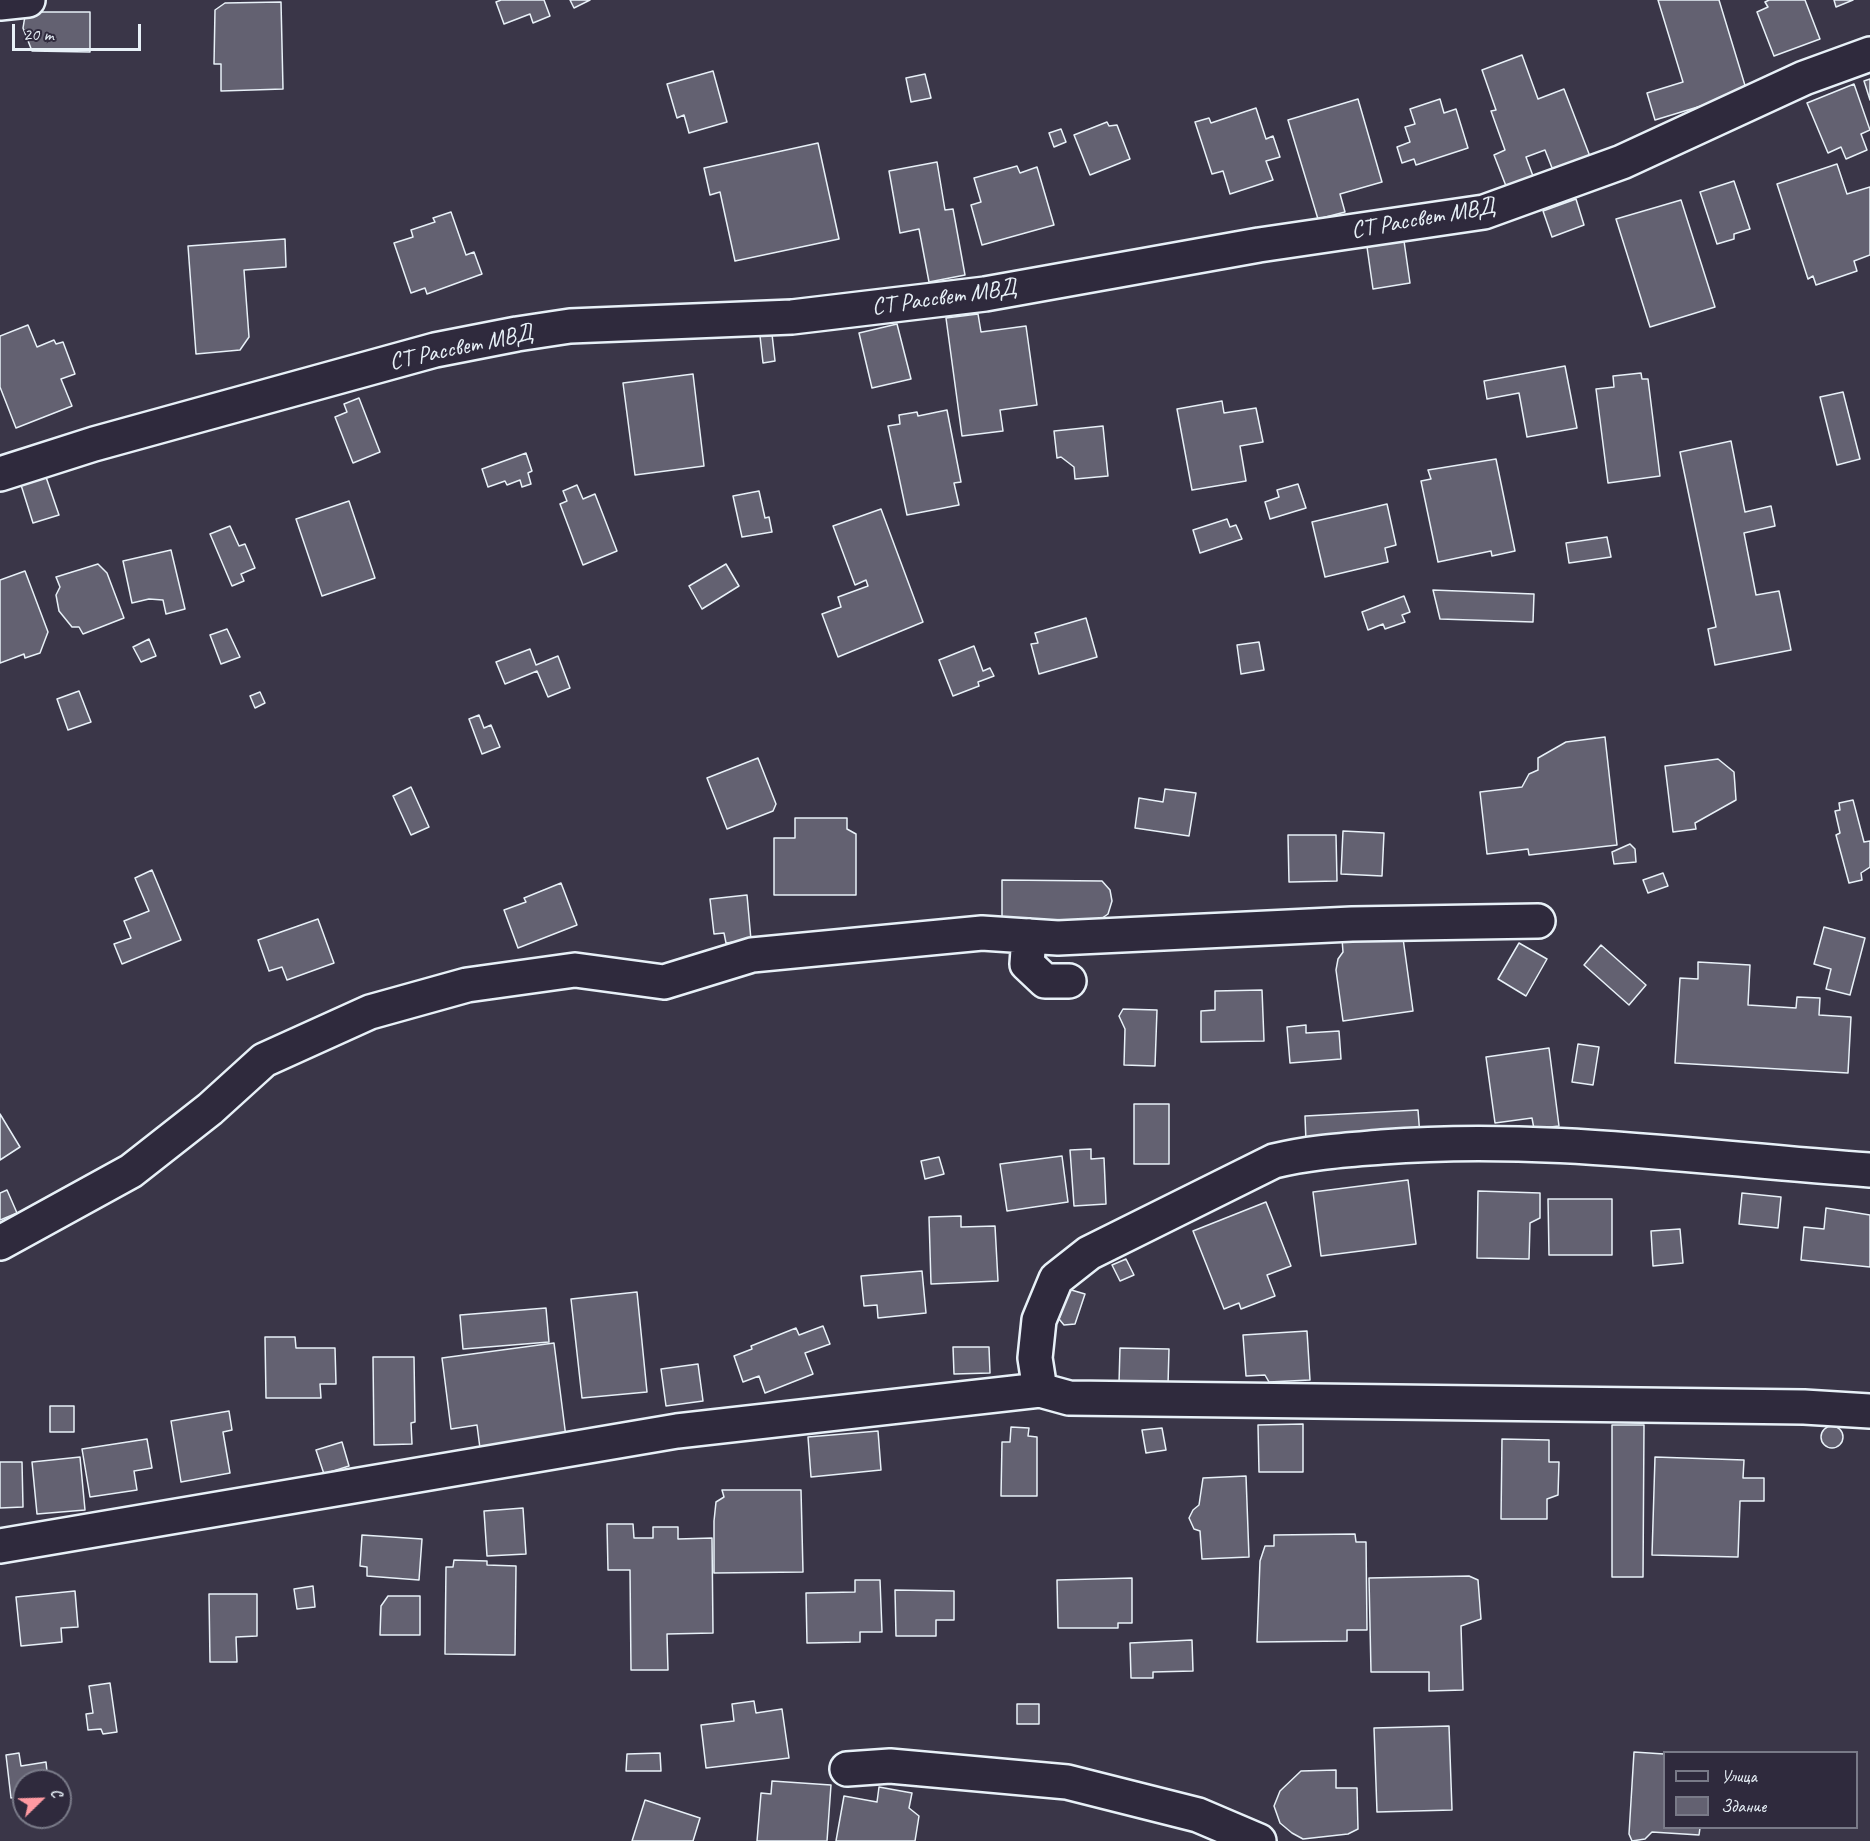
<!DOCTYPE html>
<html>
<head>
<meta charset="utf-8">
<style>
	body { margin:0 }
	#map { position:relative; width:1870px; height:1841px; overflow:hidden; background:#3a3648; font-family:Caveat,sans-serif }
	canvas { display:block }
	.legend { position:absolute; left:1663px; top:1751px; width:195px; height:78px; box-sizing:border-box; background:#2f2a3d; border:2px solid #797a88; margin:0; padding:8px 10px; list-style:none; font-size:18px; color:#e8f1f8 }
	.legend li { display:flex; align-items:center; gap:12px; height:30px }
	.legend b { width:30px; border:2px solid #797a88 }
	.north { position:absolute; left:12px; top:1769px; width:60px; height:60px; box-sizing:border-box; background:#2f2a3d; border:2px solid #797a88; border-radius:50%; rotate:67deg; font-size:16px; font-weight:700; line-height:24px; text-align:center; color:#e8f1f8 }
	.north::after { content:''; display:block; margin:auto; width:21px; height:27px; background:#ff9aa2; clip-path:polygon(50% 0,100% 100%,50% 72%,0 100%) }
	.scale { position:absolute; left:12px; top:24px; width:129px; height:27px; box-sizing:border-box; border:3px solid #e8f1f8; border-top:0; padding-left:8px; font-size:18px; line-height:21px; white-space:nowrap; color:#e8f1f8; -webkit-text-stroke:4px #2f2a3d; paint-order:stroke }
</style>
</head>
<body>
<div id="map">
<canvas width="1870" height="1841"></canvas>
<ul class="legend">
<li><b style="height:8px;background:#2f2a3d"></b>Улица</li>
<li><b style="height:16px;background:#636171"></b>Здание</li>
</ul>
<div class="north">С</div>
<div class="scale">20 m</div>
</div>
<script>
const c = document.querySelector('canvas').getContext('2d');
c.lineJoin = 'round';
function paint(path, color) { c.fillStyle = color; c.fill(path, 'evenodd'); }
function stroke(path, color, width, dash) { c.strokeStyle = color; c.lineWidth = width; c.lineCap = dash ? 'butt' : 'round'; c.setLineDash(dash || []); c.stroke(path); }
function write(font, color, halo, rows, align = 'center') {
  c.font = font + ' Caveat,sans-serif'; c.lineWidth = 5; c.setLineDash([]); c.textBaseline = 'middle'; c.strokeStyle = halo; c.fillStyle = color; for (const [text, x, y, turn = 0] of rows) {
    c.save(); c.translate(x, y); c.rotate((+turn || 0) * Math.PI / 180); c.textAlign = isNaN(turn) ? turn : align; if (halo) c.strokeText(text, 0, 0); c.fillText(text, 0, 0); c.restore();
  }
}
const building = new Path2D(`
	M 501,0 L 544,0 L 550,16 L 533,23 L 530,14 L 504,24 L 496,2 Z
	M 570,0 L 590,0 L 574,8 Z
	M 1658,0 L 1719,0 L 1747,92 L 1655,120 L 1647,93 L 1683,82 Z
	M 1769,0 L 1805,0 L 1820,39 L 1774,56 L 1757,12 L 1768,7 L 1765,2 Z
	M 1834,0 L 1853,0 L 1836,7 Z
	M 281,2 L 283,89 L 221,91 L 221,64 L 214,64 L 215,10 L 225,3 Z
	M 34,12 L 90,12 L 90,52 L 32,51 L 23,28 L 25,16 Z
	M 1522,55 L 1538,99 L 1564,89 L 1591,159 L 1554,173 L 1545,150 L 1526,157 L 1533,176 L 1506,186 L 1494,155 L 1505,150 L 1491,111 L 1496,110 L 1482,70 Z
	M 713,71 L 727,122 L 689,133 L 684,115 L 677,118 L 667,84 Z
	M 925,74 L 931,98 L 911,102 L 906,78 Z
	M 1870,79 L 1870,100 L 1864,81 Z
	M 1854,84 L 1870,130 L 1861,134 L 1867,150 L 1846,159 L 1841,147 L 1828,153 L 1807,103 Z
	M 1358,99 L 1382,182 L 1340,194 L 1345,212 L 1318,219 L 1288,120 Z
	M 1440,99 L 1444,113 L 1456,109 L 1468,148 L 1416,165 L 1414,159 L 1402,163 L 1397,147 L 1410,142 L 1405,127 L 1415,124 L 1410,109 Z
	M 1256,108 L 1266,139 L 1273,136 L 1280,157 L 1266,161 L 1273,180 L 1230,194 L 1223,171 L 1212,174 L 1195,122 L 1209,118 L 1211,123 Z
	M 1107,122 L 1109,126 L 1117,125 L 1130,159 L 1090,175 L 1074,135 Z
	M 1061,129 L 1066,142 L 1054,147 L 1049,133 Z
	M 818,143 L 839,239 L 735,261 L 720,192 L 710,195 L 704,168 Z
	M 937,162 L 945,210 L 953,209 L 965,275 L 929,282 L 919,229 L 900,233 L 889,171 Z
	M 1837,164 L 1847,194 L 1870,187 L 1870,255 L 1854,261 L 1857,271 L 1816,285 L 1813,276 L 1808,279 L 1777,184 Z
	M 1017,166 L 1020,173 L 1037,167 L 1054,225 L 982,245 L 971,205 L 981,202 L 974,178 Z
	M 1734,181 L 1750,229 L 1734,234 L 1734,239 L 1717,244 L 1700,192 Z
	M 1576,199 L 1584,225 L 1552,237 L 1543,211 Z
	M 1681,200 L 1715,307 L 1650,327 L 1616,219 Z
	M 451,212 L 466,255 L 474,252 L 482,274 L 427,294 L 425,288 L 411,293 L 394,243 L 413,237 L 411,230 L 435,222 L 433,218 Z
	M 285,239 L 286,267 L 244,270 L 249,337 L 240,350 L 196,354 L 188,246 Z
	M 1404,241 L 1410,283 L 1373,289 L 1367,247 Z
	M 978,314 L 981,332 L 1026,326 L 1037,405 L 1000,410 L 1003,431 L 962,436 L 946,318 Z
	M 897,324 L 911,379 L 872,388 L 859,333 Z
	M 28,325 L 37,347 L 54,340 L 56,344 L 63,342 L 75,374 L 61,379 L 72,406 L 16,428 L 0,387 L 0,336 Z
	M 772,334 L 775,361 L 763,363 L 760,336 Z
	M 1565,366 L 1577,428 L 1527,437 L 1519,393 L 1487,399 L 1484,381 Z
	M 1641,373 L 1642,379 L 1648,379 L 1660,476 L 1608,483 L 1596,389 L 1614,387 L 1613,376 Z
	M 693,374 L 704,466 L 635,475 L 623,383 Z
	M 1843,392 L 1860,459 L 1837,465 L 1820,397 Z
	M 359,398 L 380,452 L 353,463 L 335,417 L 347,412 L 344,404 Z
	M 1222,401 L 1224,413 L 1256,408 L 1263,442 L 1240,446 L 1246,481 L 1192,490 L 1177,409 Z
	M 947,410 L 961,482 L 954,483 L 959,505 L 907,515 L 888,426 L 900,424 L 899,415 L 917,412 L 918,416 Z
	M 1103,426 L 1108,476 L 1075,479 L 1074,467 L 1061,457 L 1057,458 L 1054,431 Z
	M 1731,441 L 1745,512 L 1771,506 L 1775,526 L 1744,533 L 1756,595 L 1779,591 L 1791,650 L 1715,665 L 1708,629 L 1716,627 L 1680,452 Z
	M 526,453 L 532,471 L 528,473 L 531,484 L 522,487 L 520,480 L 507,485 L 505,481 L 488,487 L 482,469 Z
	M 1496,459 L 1515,551 L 1492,556 L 1491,551 L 1438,562 L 1421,481 L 1431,479 L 1428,470 Z
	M 46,477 L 59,515 L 33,523 L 21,485 Z
	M 1298,484 L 1306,508 L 1270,519 L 1265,502 L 1279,497 L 1277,490 Z
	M 577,485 L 583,499 L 595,494 L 617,551 L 583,565 L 560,504 L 567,501 L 563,491 Z
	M 759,491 L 765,518 L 769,517 L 772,532 L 742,537 L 733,496 Z
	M 349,501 L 375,578 L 322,596 L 296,519 Z
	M 1387,504 L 1396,545 L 1385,548 L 1388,562 L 1325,577 L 1312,522 Z
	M 881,509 L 923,622 L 838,657 L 822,614 L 841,607 L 838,597 L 868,586 L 866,580 L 855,585 L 833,526 Z
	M 1227,519 L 1230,527 L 1236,525 L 1242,539 L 1200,553 L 1193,530 Z
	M 230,526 L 239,546 L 245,544 L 255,568 L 241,574 L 244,581 L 232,586 L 210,534 Z
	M 1607,537 L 1611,557 L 1569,563 L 1566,543 Z
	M 171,550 L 185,609 L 166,614 L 163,600 L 149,599 L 132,603 L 123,561 Z
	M 98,564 L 107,573 L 124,618 L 83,634 L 79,627 L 72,627 L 59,611 L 56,595 L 60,587 L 56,577 Z
	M 726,564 L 739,586 L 702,609 L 689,586 Z
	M 25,571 L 48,632 L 40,653 L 25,658 L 24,654 L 0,663 L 0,580 Z
	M 1433,590 L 1534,594 L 1533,622 L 1440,619 Z
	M 1404,596 L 1410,612 L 1402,615 L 1405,622 L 1385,629 L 1383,624 L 1368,630 L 1362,612 Z
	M 1086,618 L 1097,657 L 1039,674 L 1031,644 L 1038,643 L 1035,633 Z
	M 227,629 L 240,657 L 221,664 L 210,635 Z
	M 149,639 L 156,656 L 141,662 L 133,647 Z
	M 1259,642 L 1264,670 L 1241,674 L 1237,645 Z
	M 974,646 L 983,671 L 990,668 L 994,676 L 978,682 L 979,686 L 953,696 L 939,660 Z
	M 530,649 L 536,665 L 558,656 L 570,688 L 548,697 L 537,671 L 505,684 L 496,662 Z
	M 79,691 L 91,722 L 68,730 L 57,699 Z
	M 260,692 L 265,703 L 255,708 L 250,696 Z
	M 479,715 L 484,728 L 491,725 L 500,747 L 482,754 L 469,719 Z
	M 1605,737 L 1617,845 L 1529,855 L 1528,849 L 1487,854 L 1480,792 L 1522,787 L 1529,774 L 1538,770 L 1538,758 L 1566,742 Z
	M 758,758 L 776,804 L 773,811 L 727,829 L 707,778 Z
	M 1718,759 L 1734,772 L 1736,800 L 1695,823 L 1696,829 L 1673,832 L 1665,766 Z
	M 411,787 L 429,827 L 411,835 L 393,796 Z
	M 1165,789 L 1196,793 L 1189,836 L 1135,828 L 1139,798 L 1163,802 Z
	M 1853,800 L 1864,842 L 1870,841 L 1870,867 L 1861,873 L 1862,880 L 1849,883 L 1836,835 L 1840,833 L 1835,811 L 1840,810 L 1839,803 Z
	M 795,818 L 847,818 L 847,829 L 856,834 L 856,895 L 774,895 L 774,838 L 795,838 Z
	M 1343,831 L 1384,833 L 1382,876 L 1341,874 Z
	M 1288,835 L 1336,835 L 1337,881 L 1289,882 Z
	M 1630,844 L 1635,849 L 1636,862 L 1614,864 L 1612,852 Z
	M 152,870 L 181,940 L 122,964 L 114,944 L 131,938 L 124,921 L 149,911 L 135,878 Z
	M 1663,873 L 1668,886 L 1648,893 L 1643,880 Z
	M 1002,880 L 1102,881 L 1110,890 L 1112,901 L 1108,914 L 1098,921 L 1002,920 Z
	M 561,883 L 577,925 L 518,948 L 504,910 L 526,902 L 524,898 Z
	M 747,895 L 751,940 L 726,943 L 724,933 L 714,934 L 710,899 Z
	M 318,919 L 334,963 L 287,980 L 282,967 L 269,971 L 258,940 Z
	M 1824,927 L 1865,938 L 1850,995 L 1826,989 L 1831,969 L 1814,964 Z
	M 1402,931 L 1413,1011 L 1343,1021 L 1336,970 L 1338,959 L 1343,952 L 1342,939 Z
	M 1519,943 L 1547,959 L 1526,996 L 1498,979 Z
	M 1601,945 L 1646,985 L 1629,1005 L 1584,965 Z
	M 1698,962 L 1750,965 L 1748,1005 L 1796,1008 L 1797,997 L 1820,998 L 1819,1015 L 1851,1017 L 1848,1073 L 1675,1063 L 1680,978 L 1698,979 Z
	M 1262,990 L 1264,1041 L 1201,1042 L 1201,1011 L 1215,1010 L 1215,991 Z
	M 1123,1009 L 1157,1010 L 1155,1066 L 1124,1065 L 1125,1029 L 1119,1016 Z
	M 1306,1025 L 1306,1033 L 1339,1031 L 1341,1059 L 1290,1063 L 1287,1027 Z
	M 1578,1044 L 1599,1047 L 1593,1085 L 1572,1082 Z
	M 1549,1048 L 1559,1126 L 1534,1129 L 1532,1118 L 1495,1123 L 1486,1057 Z
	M 1134,1104 L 1169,1104 L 1169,1164 L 1134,1164 Z
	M 1418,1110 L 1420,1136 L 1306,1142 L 1305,1116 Z
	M 0,1114 L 20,1147 L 0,1160 Z
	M 1091,1149 L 1091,1159 L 1104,1158 L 1106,1204 L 1074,1206 L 1070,1150 Z
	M 1062,1156 L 1068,1202 L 1007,1211 L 1000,1164 Z
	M 939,1157 L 944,1174 L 925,1179 L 921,1161 Z
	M 1408,1180 L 1416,1244 L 1321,1256 L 1313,1192 Z
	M 7,1190 L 17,1213 L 0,1220 L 0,1193 Z
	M 1478,1191 L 1540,1193 L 1540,1218 L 1530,1223 L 1529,1259 L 1477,1258 Z
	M 1742,1193 L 1781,1197 L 1778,1228 L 1739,1224 Z
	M 1548,1199 L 1612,1199 L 1612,1255 L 1549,1255 Z
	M 1266,1202 L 1291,1266 L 1267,1275 L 1275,1296 L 1241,1309 L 1239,1303 L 1224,1309 L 1193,1231 Z
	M 1826,1208 L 1870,1215 L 1870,1267 L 1801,1260 L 1804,1227 L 1824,1229 Z
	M 961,1216 L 961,1227 L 995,1226 L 998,1281 L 931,1284 L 929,1217 Z
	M 1680,1229 L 1683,1263 L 1653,1266 L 1651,1231 Z
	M 1126,1259 L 1134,1275 L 1120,1281 L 1112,1265 Z
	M 922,1271 L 926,1313 L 878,1318 L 877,1305 L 864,1306 L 861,1276 Z
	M 1068,1289 L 1085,1294 L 1075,1324 L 1064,1325 L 1059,1319 Z
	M 637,1292 L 647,1392 L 582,1398 L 571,1299 Z
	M 546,1308 L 549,1342 L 463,1349 L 460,1315 Z
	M 823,1326 L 830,1344 L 805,1353 L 813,1374 L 765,1393 L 759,1376 L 743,1382 L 734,1356 L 752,1349 L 751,1346 L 796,1328 L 799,1335 Z
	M 1307,1331 L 1310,1380 L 1269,1382 L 1265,1375 L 1246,1376 L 1243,1335 Z
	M 265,1337 L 295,1337 L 296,1348 L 335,1348 L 336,1384 L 320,1384 L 321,1398 L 266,1398 Z
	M 554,1343 L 567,1445 L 481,1456 L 477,1425 L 451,1429 L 442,1358 Z
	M 953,1347 L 989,1347 L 990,1373 L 954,1374 Z
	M 1120,1348 L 1169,1349 L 1168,1385 L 1119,1383 Z
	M 373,1357 L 414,1357 L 415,1422 L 411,1423 L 412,1444 L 374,1445 Z
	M 698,1364 L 703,1401 L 666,1406 L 661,1369 Z
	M 50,1406 L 74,1406 L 74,1432 L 50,1432 Z
	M 229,1411 L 232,1430 L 223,1432 L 230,1473 L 181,1482 L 171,1421 Z
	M 1303,1424 L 1303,1472 L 1259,1472 L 1258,1425 Z
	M 1612,1425 L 1644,1425 L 1643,1577 L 1612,1577 Z
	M1821 1437a11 11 0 1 1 22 0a11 11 0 1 1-22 0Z
	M 1011,1427 L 1029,1428 L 1028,1436 L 1037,1437 L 1037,1496 L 1001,1496 L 1002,1442 L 1010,1442 Z
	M 1162,1428 L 1166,1450 L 1146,1453 L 1142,1430 Z
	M 878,1431 L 881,1470 L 811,1477 L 808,1437 Z
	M 147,1439 L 152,1468 L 134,1471 L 137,1490 L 90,1497 L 82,1449 Z
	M 1502,1439 L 1549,1440 L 1549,1462 L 1559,1462 L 1558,1495 L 1547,1499 L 1547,1519 L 1501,1519 Z
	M 342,1442 L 349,1466 L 324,1474 L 316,1450 Z
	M 80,1457 L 85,1510 L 37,1514 L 32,1462 Z
	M 1655,1457 L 1744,1460 L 1743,1478 L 1764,1478 L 1764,1501 L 1740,1501 L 1738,1557 L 1652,1555 Z
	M 0,1462 L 22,1462 L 23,1507 L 0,1508 Z
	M 1246,1476 L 1249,1557 L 1202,1559 L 1200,1531 L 1194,1529 L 1189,1518 L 1193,1510 L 1199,1505 L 1203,1478 Z
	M 722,1490 L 801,1490 L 803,1572 L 714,1573 L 714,1521 L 716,1502 L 724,1497 Z
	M 523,1508 L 526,1554 L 487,1556 L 484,1511 Z
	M 607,1524 L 633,1524 L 634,1538 L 653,1538 L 653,1527 L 678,1527 L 678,1539 L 712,1538 L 713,1633 L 667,1634 L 668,1670 L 631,1670 L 630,1570 L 608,1570 Z
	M 1355,1534 L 1356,1542 L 1366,1542 L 1367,1630 L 1347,1630 L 1347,1641 L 1257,1642 L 1260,1561 L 1265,1546 L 1274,1546 L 1274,1535 Z
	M 362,1535 L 422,1539 L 419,1580 L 367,1576 L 367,1567 L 360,1566 Z
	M 454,1560 L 487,1561 L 487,1565 L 516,1566 L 515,1655 L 445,1654 L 446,1567 L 453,1567 Z
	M 1469,1576 L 1478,1580 L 1481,1619 L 1461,1626 L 1463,1690 L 1429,1691 L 1429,1672 L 1371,1672 L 1369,1578 Z
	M 1132,1578 L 1132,1623 L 1118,1623 L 1118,1628 L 1058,1628 L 1057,1580 Z
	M 855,1580 L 880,1580 L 882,1632 L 860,1632 L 860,1642 L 807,1643 L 806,1593 L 855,1592 Z
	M 313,1586 L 315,1607 L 297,1609 L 294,1589 Z
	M 895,1590 L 954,1591 L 954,1620 L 936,1620 L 936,1636 L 896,1636 Z
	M 75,1591 L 78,1627 L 61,1628 L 62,1642 L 21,1646 L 16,1597 Z
	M 209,1594 L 257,1594 L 257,1636 L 236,1637 L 237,1662 L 210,1662 Z
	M 388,1596 L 420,1596 L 420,1635 L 380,1635 L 381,1606 Z
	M 1192,1640 L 1193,1671 L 1153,1672 L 1153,1678 L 1131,1678 L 1130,1643 Z
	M 110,1683 L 117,1732 L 103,1734 L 101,1729 L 88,1730 L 86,1714 L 93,1713 L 89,1686 Z
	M 754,1701 L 756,1713 L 782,1709 L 789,1758 L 706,1768 L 701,1725 L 734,1721 L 732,1704 Z
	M 1017,1704 L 1039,1704 L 1039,1724 L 1017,1724 Z
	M 1449,1726 L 1452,1810 L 1377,1812 L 1374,1728 Z
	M 1634,1752 L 1664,1754 L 1664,1828 L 1700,1828 L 1699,1835 L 1652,1832 L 1645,1839 L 1632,1841 L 1629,1834 Z
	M 19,1753 L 21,1766 L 46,1762 L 48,1781 L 24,1781 L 24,1796 L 11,1798 L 6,1755 Z
	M 660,1753 L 661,1771 L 626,1771 L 627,1754 Z
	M 1336,1770 L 1336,1788 L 1357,1788 L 1358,1829 L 1348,1834 L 1303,1839 L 1292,1833 L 1280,1823 L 1274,1806 L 1280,1791 L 1301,1771 Z
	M 772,1781 L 831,1785 L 827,1841 L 757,1841 L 761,1793 L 771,1794 Z
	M 879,1787 L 912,1793 L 909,1808 L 919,1816 L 915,1841 L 836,1841 L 844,1796 L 877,1802 Z
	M 645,1800 L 700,1818 L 693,1841 L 632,1841 Z`);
paint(building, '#636171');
stroke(building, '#e8f1f8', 1.5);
const minor = new Path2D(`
	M 0,3 L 28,0
	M 0,474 L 94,444 L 435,350 L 517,334 L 570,326 L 792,317 L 985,294 L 1259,245 L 1484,212 L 1622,162 L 1804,78 L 1870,54
	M 1029,936 L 1027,964 L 1045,981 L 1069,981
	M 0,1243 L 131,1171 L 210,1109 L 264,1060 L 370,1012 L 467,985 L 575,970 L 664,982 L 752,955 L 982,933 L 1058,938 L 1352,924 L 1538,921
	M 1040,1390 L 1035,1358 L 1039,1320 L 1056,1279 L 1089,1253 L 1274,1161 C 1310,1152 1346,1150 1382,1147 C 1544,1134 1708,1159 1870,1170
	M 0,1546 L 677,1431 L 1040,1390 L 1069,1398 L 1804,1407 L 1870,1411
	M 847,1769 L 890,1766 L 1067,1782 L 1198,1815 L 1259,1841`);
stroke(minor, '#e8f1f8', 38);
stroke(minor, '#2f2a3d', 33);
write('24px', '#e8f1f8', '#2f2a3d', [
	["СТ Рассвет МВД",1423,219,-10],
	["СТ Рассвет МВД",944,298,-8],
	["СТ Рассвет МВД",461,348,-12]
]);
</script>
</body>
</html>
